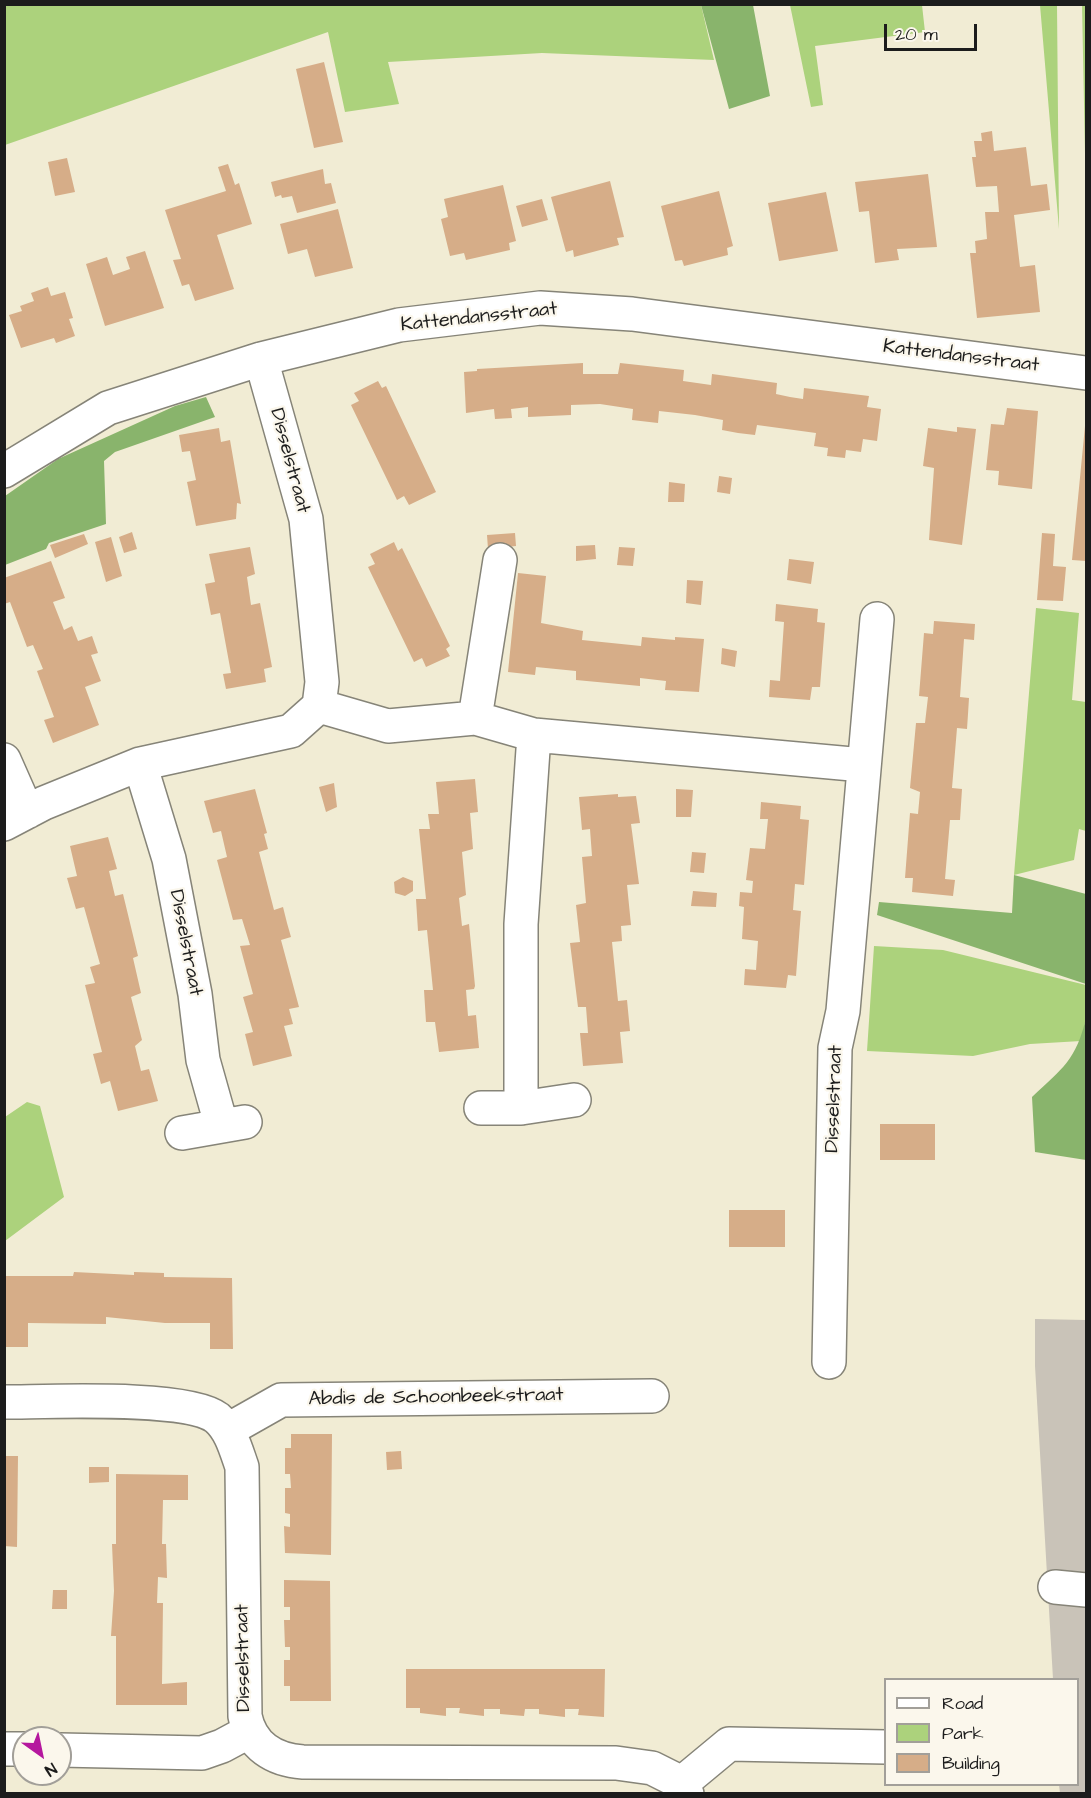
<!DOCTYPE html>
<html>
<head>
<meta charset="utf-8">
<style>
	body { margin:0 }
	#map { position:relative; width:1091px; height:1798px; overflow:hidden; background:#f1ecd4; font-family:"Architects Daughter",sans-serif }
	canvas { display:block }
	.frame { position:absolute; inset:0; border:6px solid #1c1c1c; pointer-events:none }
	.legend { position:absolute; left:884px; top:1678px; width:195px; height:108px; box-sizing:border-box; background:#fbf7ec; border:2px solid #a29f99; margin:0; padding:8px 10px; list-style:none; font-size:18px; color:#1c1c1c }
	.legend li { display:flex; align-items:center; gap:12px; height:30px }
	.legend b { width:30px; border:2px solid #a29f99 }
	.north { position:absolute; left:12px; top:1726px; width:60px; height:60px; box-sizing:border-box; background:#fbf7ec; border:2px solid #a29f99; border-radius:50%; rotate:147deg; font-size:16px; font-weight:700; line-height:24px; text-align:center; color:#1c1c1c }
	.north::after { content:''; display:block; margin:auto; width:21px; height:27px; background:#b5179e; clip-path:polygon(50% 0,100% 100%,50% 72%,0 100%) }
	.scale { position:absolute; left:884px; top:24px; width:93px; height:27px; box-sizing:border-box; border:3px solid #1c1c1c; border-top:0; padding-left:8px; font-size:18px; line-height:21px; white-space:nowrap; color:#1c1c1c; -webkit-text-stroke:4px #fbf7ec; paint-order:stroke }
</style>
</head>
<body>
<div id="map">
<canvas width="1091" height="1798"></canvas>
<div class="frame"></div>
<ul class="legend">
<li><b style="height:8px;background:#fff"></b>Road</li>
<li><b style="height:16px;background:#acd27c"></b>Park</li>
<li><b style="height:16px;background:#d6ad88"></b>Building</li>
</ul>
<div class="north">N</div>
<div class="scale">20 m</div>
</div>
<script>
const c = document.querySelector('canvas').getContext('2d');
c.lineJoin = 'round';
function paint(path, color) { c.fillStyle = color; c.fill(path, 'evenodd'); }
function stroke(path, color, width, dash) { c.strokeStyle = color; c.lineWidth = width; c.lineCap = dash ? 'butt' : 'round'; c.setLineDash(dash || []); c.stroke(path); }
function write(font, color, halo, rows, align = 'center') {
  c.font = font + ' "Architects Daughter",sans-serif'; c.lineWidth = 4.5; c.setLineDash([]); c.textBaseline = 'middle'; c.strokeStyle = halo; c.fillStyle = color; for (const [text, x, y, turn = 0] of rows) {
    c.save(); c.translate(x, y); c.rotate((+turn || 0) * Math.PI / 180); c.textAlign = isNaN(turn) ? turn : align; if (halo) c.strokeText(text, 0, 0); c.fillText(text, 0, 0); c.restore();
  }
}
paint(new Path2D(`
	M 1035,1319 L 1086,1320 L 1086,1793 L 1060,1793 L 1059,1785 L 1078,1784 L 1078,1680 L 1053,1679 L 1035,1366 Z`), '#c9c3b8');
paint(new Path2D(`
	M 4,5 L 701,5 L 714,60 L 542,53 L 388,62 L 399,104 L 345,112 L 328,32 L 5,145 Z
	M 790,5 L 922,5 L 925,32 L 815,46 L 823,105 L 811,107 Z
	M 1040,5 L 1057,5 L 1059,229 Z
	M 1082,5 L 1086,5 L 1086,203 Z
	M 1036,608 L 1079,613 L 1072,700 L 1086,702 L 1086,831 L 1079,829 L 1074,860 L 1014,875 Z
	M 874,946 L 943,950 L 1086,985 L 1086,1018 L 1081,1041 L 1030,1044 L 973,1056 L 867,1051 Z
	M 27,1102 L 40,1106 L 64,1197 L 5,1241 L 5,1117 Z`), '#acd27c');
paint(new Path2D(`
	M 701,5 L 753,5 L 770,96 L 729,109 Z
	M 206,397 L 215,417 L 115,452 L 104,461 L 106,524 L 49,543 L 46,549 L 5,565 L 5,496 L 58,459 L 175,406 Z
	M 1014,875 L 1086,894 L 1086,984 L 877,915 L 879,902 L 1012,913 Z
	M 1086,1018 L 1086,1160 L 1035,1152 L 1032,1097 C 1063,1068 1076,1060 1086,1018 Z`), '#89b46c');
paint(new Path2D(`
	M 324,62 L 343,142 L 314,148 L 296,69 Z
	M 992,131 L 994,151 L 1026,147 L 1031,186 L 1047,184 L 1050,210 L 1014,215 L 1020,267 L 1035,265 L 1040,312 L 977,318 L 970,253 L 976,253 L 975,241 L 987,239 L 985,212 L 999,212 L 997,186 L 976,187 L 972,157 L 976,157 L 974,141 L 982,141 L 981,133 Z
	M 67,158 L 75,192 L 55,196 L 48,162 Z
	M 228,164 L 235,185 L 239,183 L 252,224 L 217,235 L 234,289 L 195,301 L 189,284 L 182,286 L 173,260 L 181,259 L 165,210 L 226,191 L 218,167 Z
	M 323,169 L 325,184 L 331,183 L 336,203 L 297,213 L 292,196 L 282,198 L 281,195 L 275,197 L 271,182 Z
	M 928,174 L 937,247 L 897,249 L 899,260 L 875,263 L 869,211 L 859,212 L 855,182 Z
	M 610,181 L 624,237 L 617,238 L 619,245 L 574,257 L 573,250 L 566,252 L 551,197 Z
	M 503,185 L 516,241 L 509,243 L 510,250 L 466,260 L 464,253 L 450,256 L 441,219 L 448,217 L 444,199 Z
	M 719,191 L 733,246 L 727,248 L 728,255 L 684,266 L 682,260 L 675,261 L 661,206 Z
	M 826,192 L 838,251 L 779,261 L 768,203 Z
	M 542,199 L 548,220 L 522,227 L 516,206 Z
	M 338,209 L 353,268 L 315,277 L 307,249 L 288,254 L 280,224 Z
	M 145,251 L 164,308 L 105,326 L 86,264 L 107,257 L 113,275 L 130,269 L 126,257 Z
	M 48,287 L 51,296 L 65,292 L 73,318 L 69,319 L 75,336 L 56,343 L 54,338 L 21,348 L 9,315 L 22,311 L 20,306 L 34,301 L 31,293 Z
	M 583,363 L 583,374 L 618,374 L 620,363 L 684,370 L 683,381 L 711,385 L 712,374 L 777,383 L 776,394 L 790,397 L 803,399 L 804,388 L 869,396 L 867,407 L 881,409 L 877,441 L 863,439 L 861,452 L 846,450 L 845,458 L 827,456 L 828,448 L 814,446 L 816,433 L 757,425 L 755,435 L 738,433 L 722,430 L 723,420 L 695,415 L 659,411 L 658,423 L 632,420 L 633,409 L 600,404 L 571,405 L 571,415 L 528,417 L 528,407 L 511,409 L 512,418 L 495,419 L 494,409 L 466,413 L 464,372 L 477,371 L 477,369 Z
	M 378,381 L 382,388 L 386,386 L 436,492 L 409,505 L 404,496 L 397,500 L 351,405 L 359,401 L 354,393 Z
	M 1007,408 L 1038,411 L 1032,489 L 998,485 L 999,471 L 986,470 L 991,424 L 1004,425 Z
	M 1085,426 L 1086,426 L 1086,561 L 1072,560 Z
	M 957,427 L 976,429 L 962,545 L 929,540 L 934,468 L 923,466 L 928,428 L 957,432 Z
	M 219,428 L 221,442 L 230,440 L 241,504 L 237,503 L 236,519 L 196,526 L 187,482 L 196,480 L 190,451 L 182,452 L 179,435 Z
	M 719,476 L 732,478 L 730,494 L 717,492 Z
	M 669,482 L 685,484 L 684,502 L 668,502 Z
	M 132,532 L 137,549 L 124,553 L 119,537 Z
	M 515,533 L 516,546 L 488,549 L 487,535 Z
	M 1042,533 L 1055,534 L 1053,566 L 1066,567 L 1063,601 L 1037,600 Z
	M 84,534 L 88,544 L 55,558 L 50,545 Z
	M 111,537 L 122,576 L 106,582 L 95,542 Z
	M 394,542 L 398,551 L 402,548 L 450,646 L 446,649 L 450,656 L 426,667 L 422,658 L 414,662 L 368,567 L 375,564 L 370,554 Z
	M 595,545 L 596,559 L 576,561 L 576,546 Z
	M 250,547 L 255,574 L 247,577 L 251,605 L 260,603 L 272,667 L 264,669 L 266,682 L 226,689 L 223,674 L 231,673 L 220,613 L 211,615 L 205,584 L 215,582 L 209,554 Z
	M 619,547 L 635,548 L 633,566 L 617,565 Z
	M 789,559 L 814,562 L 811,584 L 787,580 Z
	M 51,561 L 65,598 L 53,602 L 64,630 L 72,626 L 78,641 L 92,636 L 98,653 L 91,655 L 101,681 L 85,687 L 99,725 L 53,743 L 44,720 L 54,717 L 37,671 L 43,669 L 33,645 L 27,647 L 10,602 L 4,604 L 4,578 Z
	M 518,573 L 546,576 L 541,623 L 583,631 L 582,640 L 641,646 L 642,637 L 675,640 L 675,637 L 704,639 L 699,692 L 665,690 L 666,681 L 640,678 L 640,686 L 576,680 L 576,671 L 536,667 L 535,675 L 508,672 Z
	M 687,580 L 703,581 L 701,605 L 686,603 Z
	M 776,604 L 818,609 L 817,622 L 825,623 L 820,687 L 812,687 L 810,700 L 769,697 L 770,680 L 780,681 L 784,622 L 775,621 Z
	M 934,621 L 975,624 L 974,640 L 964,639 L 960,697 L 969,698 L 968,714 L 967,729 L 957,728 L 952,788 L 962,789 L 960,820 L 950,820 L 945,879 L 955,880 L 953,896 L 912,892 L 913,878 L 905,878 L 910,813 L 918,814 L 920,792 L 910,788 L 916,723 L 925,723 L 928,697 L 919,696 L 924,633 L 933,634 Z
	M 722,648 L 737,651 L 735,667 L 721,664 Z
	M 475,779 L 478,812 L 470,813 L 473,849 L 462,852 L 466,895 L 459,898 L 462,926 L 469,924 L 475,986 L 474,989 L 466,990 L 468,1016 L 476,1015 L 479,1048 L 439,1052 L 435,1022 L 426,1022 L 424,990 L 433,990 L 427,930 L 418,931 L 416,899 L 426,899 L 419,829 L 430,829 L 428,814 L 439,814 L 436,782 Z
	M 334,783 L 337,807 L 326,812 L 319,787 Z
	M 255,789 L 267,833 L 264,834 L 268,849 L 259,852 L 274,910 L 283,907 L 287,923 L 291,937 L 281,940 L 299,1007 L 289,1009 L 293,1024 L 284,1026 L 292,1056 L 253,1066 L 245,1034 L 253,1032 L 243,997 L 253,994 L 240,946 L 250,945 L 242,919 L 233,920 L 217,860 L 227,857 L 221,831 L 213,833 L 204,801 Z
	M 676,789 L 693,790 L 691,817 L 676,817 Z
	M 618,794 L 618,797 L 636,796 L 640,823 L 631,824 L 639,884 L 627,885 L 631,925 L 621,926 L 622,941 L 612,942 L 618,1001 L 627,1000 L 630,1031 L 620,1032 L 623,1063 L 583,1066 L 580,1033 L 588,1033 L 586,1007 L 578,1007 L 570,943 L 580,942 L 576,905 L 586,903 L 582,857 L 592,856 L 590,829 L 582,830 L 579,797 Z
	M 761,802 L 801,806 L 800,819 L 809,820 L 804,885 L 795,884 L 793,910 L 801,911 L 796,976 L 788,975 L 786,988 L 744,985 L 745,969 L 756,970 L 758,941 L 742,939 L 744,907 L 739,906 L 740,892 L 752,893 L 753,881 L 746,880 L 750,848 L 765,849 L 768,819 L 760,819 Z
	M 108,837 L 117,869 L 109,871 L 115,896 L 123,894 L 138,956 L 133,958 L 141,993 L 131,997 L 142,1040 L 135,1046 L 141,1071 L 149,1069 L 158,1101 L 118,1111 L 110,1081 L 101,1084 L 93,1054 L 102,1052 L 85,985 L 95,983 L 90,967 L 100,964 L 84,907 L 76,909 L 67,878 L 77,876 L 70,846 Z
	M 692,852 L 706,853 L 704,873 L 690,872 Z
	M 403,877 L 413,881 L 413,891 L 405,896 L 395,893 L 394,882 Z
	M 693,891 L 717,893 L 716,907 L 691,906 Z
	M 880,1124 L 935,1124 L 935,1160 L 880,1160 Z
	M 729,1210 L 785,1210 L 785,1247 L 729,1247 Z
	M 74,1272 L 134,1275 L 134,1272 L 164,1273 L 164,1277 L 232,1278 L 233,1349 L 210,1349 L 210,1323 L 165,1323 L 106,1317 L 106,1324 L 28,1323 L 28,1347 L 4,1347 L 4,1276 L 73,1276 Z
	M 291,1434 L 332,1434 L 331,1555 L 285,1553 L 284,1526 L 290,1527 L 290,1514 L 285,1513 L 285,1488 L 291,1488 L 290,1474 L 285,1474 L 285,1448 L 291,1448 Z
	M 401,1451 L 402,1469 L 387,1470 L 386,1452 Z
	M 4,1456 L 18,1456 L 17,1547 L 4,1546 Z
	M 89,1467 L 109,1467 L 109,1482 L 89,1483 Z
	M 116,1474 L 188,1475 L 188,1500 L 163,1500 L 162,1544 L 166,1544 L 167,1578 L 158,1577 L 157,1603 L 163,1603 L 162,1684 L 187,1682 L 187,1705 L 116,1705 L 116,1636 L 111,1636 L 114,1591 L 112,1544 L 116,1544 Z
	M 284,1580 L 330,1581 L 331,1701 L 290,1701 L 290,1686 L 284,1686 L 284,1660 L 290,1660 L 290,1647 L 285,1647 L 284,1620 L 290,1620 L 290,1607 L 284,1607 Z
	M 53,1590 L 67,1590 L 67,1609 L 52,1609 Z
	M 406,1669 L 605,1669 L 604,1717 L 578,1715 L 579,1709 L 565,1709 L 565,1717 L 539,1714 L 539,1709 L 525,1709 L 524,1716 L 500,1714 L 500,1709 L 484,1709 L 484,1716 L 459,1713 L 460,1708 L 446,1708 L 446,1716 L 420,1713 L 420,1708 L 406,1708 Z`), '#d6ad88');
const minor = new Path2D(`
	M 4,471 L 108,408 L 261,359 L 399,325 L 540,308 L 632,314 L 1086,373
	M 319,706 L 388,726 L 475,718 L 534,735 L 863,765
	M 475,718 L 500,560
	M 4,760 L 27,812
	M 140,764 L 169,859 L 195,994 L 203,1060 L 221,1124
	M 4,824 L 44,803 L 140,764 L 291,731 L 319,706 L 322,682 L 306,519 L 261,359
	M 481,1108 L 521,1108 L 574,1100
	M 521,1108 L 521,924 L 534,735
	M 182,1133 L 245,1122
	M 829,1362 L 835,1048 L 843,1011 L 877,619
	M 4,1402 C 46,1402 188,1395 217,1418 C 231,1430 236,1450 242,1467 L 245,1716 C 251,1746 274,1760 303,1762 L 616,1763 L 652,1768 L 682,1783 L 687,1794
	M 228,1430 L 281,1400 L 652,1396
	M 1055,1587 L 1086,1590
	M 4,1749 L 24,1749
	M 60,1750 L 202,1753 L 222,1746 L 248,1732
	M 682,1783 L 729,1744 L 886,1747`);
stroke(minor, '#868478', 36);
stroke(minor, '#fff', 33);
write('20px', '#1c1c1c', '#fbf7ec', [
	["Kattendansstraat",479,318,-6],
	["Kattendansstraat",961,357,7],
	["Disselstraat",289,461,75],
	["Disselstraat",185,943,79],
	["Disselstraat",835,1099,-88],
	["Abdis de Schoonbeekstraat",436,1398,-1],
	["Disselstraat",244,1658,-91]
]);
</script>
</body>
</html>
